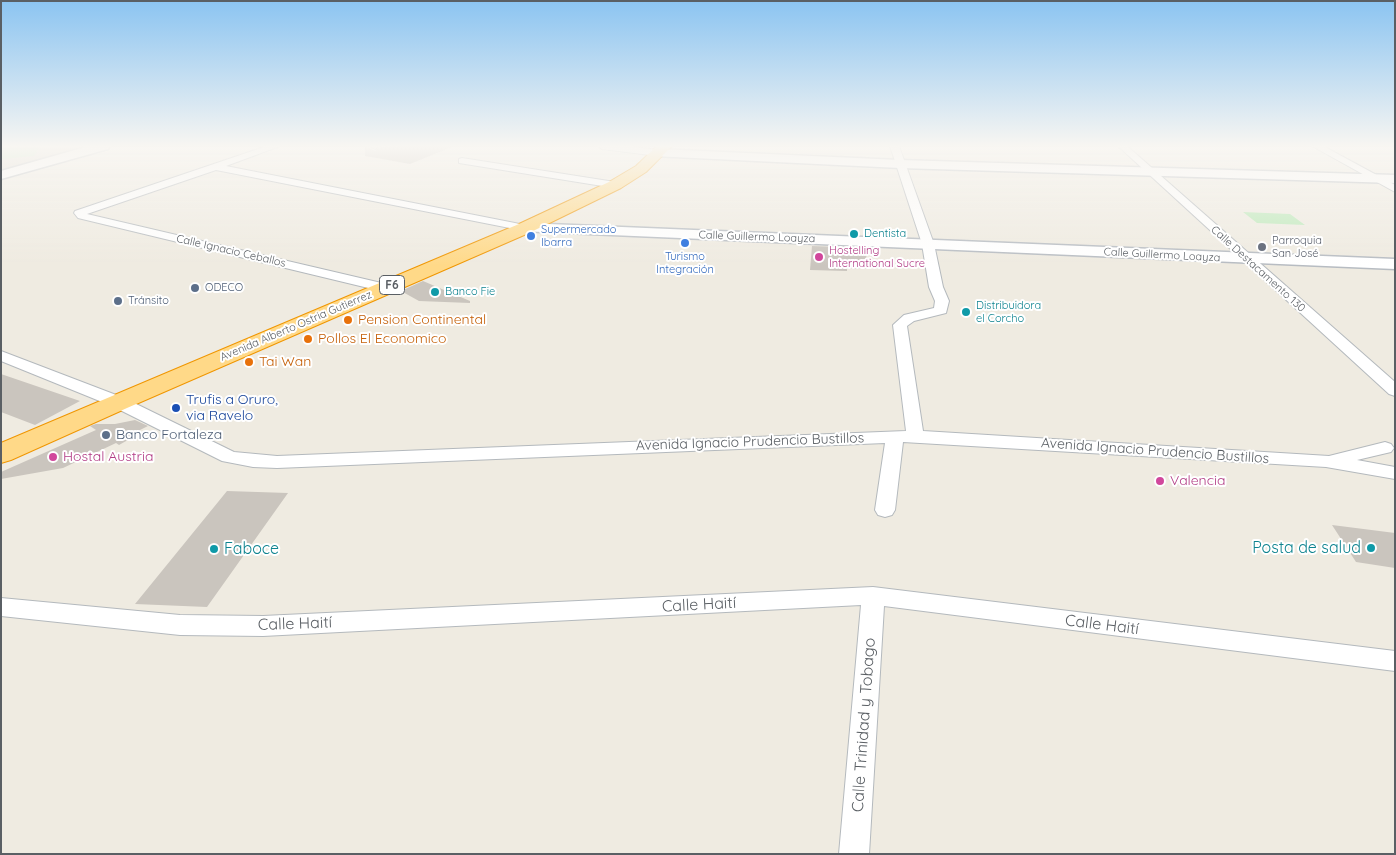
<!DOCTYPE html>
<html>
<head>
<meta charset="utf-8">
<style>
	body { margin:0 }
	#map { position:relative; width:1396px; height:855px; overflow:hidden; background:#efebe1; font-family:Quicksand,sans-serif }
	canvas { display:block }
	.frame { position:absolute; inset:0; border:2px solid #5a5f64; pointer-events:none }
</style>
</head>
<body>
<div id="map">
<canvas width="1396" height="855"></canvas>
<div class="frame"></div>
</div>
<script>
const c = document.querySelector('canvas').getContext('2d');
c.lineJoin = 'round';
function paint(path, color) { c.fillStyle = color; c.fill(path, 'evenodd'); }
function stroke(path, color, width, dash) { c.strokeStyle = color; c.lineWidth = width; c.lineCap = dash ? 'butt' : 'round'; c.setLineDash(dash || []); c.stroke(path); }
function write(font, color, halo, rows, align = 'center') {
  c.font = font + ' Quicksand,sans-serif'; c.lineWidth = 4; c.setLineDash([]); c.textBaseline = 'middle'; c.strokeStyle = halo; c.fillStyle = color; for (const [text, x, y, turn = 0] of rows) {
    c.save(); c.translate(x, y); c.rotate((+turn || 0) * Math.PI / 180); c.textAlign = isNaN(turn) ? turn : align; if (halo) c.strokeText(text, 0, 0); c.fillText(text, 0, 0); c.restore();
  }
}
paint(new Path2D(`
	M 1,146 L 92,146 L 1,171 Z`), '#dedad0');
paint(new Path2D(`
	M 5,146 L 41,146 L 34,156 L 1,159 L 1,151 Z
	M 1243,212 L 1290,214 L 1305,225 L 1257,223 Z`), '#bee9bb');
paint(new Path2D(`
	M 365,146 L 375,151 L 381,146 L 452,147 L 410,164 L 365,156 Z
	M 812,246 L 866,248 L 867,269 L 847,268 L 847,271 L 810,270 Z
	M 423,281 L 470,301 L 470,303 L 419,301 L 401,291 Z
	M 1,374 L 80,401 L 35,425 L 1,412 Z
	M 135,420 L 148,426 L 138,431 L 142,432 L 119,445 L 116,443 L 63,468 L 1,479 L 1,472 L 96,430 L 90,426 L 96,424 L 115,424 Z
	M 227,491 L 288,493 L 207,607 L 135,604 Z
	M 1332,525 L 1395,533 L 1395,568 L 1356,562 Z`), '#cac5be');
const street = new Path2D(`
	M 267,146 L 280,146 L 226,166 L 525,225 L 531,228 L 525,231 L 216,170 L 87,214 L 390,285 L 392,288 L 385,292 L 78,218 L 74,213 L 75,211 Z
	M 370,146 L 379,146 L 375,149 Z
	M 598,146 L 625,146 L 658,150 L 663,153 L 658,156 L 602,149 Z
	M 890,146 L 899,146 L 934,244 L 943,287 L 949,301 L 946,313 L 914,321 L 907,326 L 923,431 L 1329,456 L 1385,442 L 1391,444 L 1394,448 L 1391,452 L 1357,460 L 1395,467 L 1395,479 L 1326,467 L 903,442 L 895,510 L 892,515 L 885,517 L 878,515 L 875,510 L 885,443 L 277,468 L 253,467 L 222,461 L 112,406 L 1,361 L 1,351 L 124,398 L 234,452 L 277,456 L 906,431 L 893,325 L 904,315 L 934,308 L 935,301 L 929,287 L 922,244 Z
	M 1118,146 L 1127,146 L 1395,382 L 1395,396 L 1389,394 Z
	M 1312,146 L 1323,146 L 1395,185 L 1395,192 Z
	M 462,158 L 615,182 L 620,185 L 615,188 L 459,163 L 459,159 Z
	M 873,587 L 1395,651 L 1395,671 L 884,606 L 869,854 L 839,854 L 861,605 L 263,636 L 180,635 L 1,616 L 1,598 L 180,615 L 263,616 Z`);
const secondary = new Path2D(`
	M 89,146 L 110,146 L 108,149 L 1,179 L 1,171 Z
	M 658,149 L 900,160 L 1395,175 L 1395,183 L 900,168 L 653,156 L 652,153 Z
	M 525,223 L 1395,259 L 1395,269 L 519,231 L 517,228 L 519,225 Z`);
const highway = new Path2D(`
	M 657,146 L 672,146 L 646,172 L 621,188 L 531,232 L 127,408 L 11,460 L 1,463 L 1,443 L 519,224 L 609,182 L 636,166 Z`);
stroke(street, '#b4b9bd', 2);
stroke(secondary, '#b7bcc2', 3);
stroke(highway, '#f09600', 2);
paint(street, '#fff');
paint(secondary, '#fff');
paint(highway, '#ffd988');
const sky = c.createLinearGradient(0, 0, 0, 266);
sky.addColorStop(0, '#8bc4f1');
sky.addColorStop(0.55, '#f8f6f2');
sky.addColorStop(1, '#f8f6f200');
c.fillStyle = sky;
c.fillRect(0, 0, 1396, 266);
for (const [x, y, r, color] of [
	[854,234,5,"#0f9aa8"],
	[531,236,5,"#3f7fe0"],
	[685,243,5,"#3f7fe0"],
	[1262,247,5,"#6b7280"],
	[819,257,5,"#d1479c"],
	[195,288,5,"#5c6f8a"],
	[435,292,5,"#0f9aa8"],
	[118,301,5,"#5c6f8a"],
	[966,312,5,"#0f9aa8"],
	[348,320,5,"#e8710a"],
	[308,339,5,"#e8710a"],
	[249,362,5,"#e8710a"],
	[176,408,5,"#1a4fb4"],
	[106,435,5,"#5c6f8a"],
	[53,457,5,"#d1479c"],
	[1160,481,5,"#d1479c"],
	[1371,548,5,"#0f9aa8"],
	[214,549,5,"#0f9aa8"]
]) { const dot = new Path2D(); dot.arc(x, y, r, 0, 2 * Math.PI); c.fillStyle = color; c.fill(dot); stroke(dot, '#fff', 2); }
write('11px', '#366cbe', '#fff', [
	["Supermercado",541,230],
	["Ibarra",541,243],
	["Turismo",685,257,"center"],
	["Integración",685,270,"center"]
], 'left');
write('11px', '#0d838f', '#fff', [
	["Dentista",864,234],
	["Banco Fie",445,292],
	["Distribuidora",976,306],
	["el Corcho",976,319]
], 'left');
write('11px', '#5a5f64', '#fff', [
	["Calle Guillermo Loayza",757,237,2],
	["Calle Ignacio Ceballos",231,251,13],
	["Calle Guillermo Loayza",1162,255,3],
	["Calle Destacamento 130",1258,269,42],
	["Avenida Alberto Ostria Gutierrez",296,326,-23]
]);
write('11px', '#5b616d', '#fff', [
	["Parroquia",1272,241],
	["San José",1272,254]
], 'left');
write('11px', '#b23c85', '#fff', [
	["Hostelling",829,251],
	["International Sucre",829,264]
], 'left');
write('11px', '#4e5e75', '#fff', [
	["ODECO",205,288],
	["Tránsito",128,301]
], 'left');
for (const [x, y, w] of [
	[392,285,25]
]) { const box = new Path2D(); box.roundRect(x - w / 2, y - 9.5, w, 19, 4); c.fillStyle = '#fff'; c.fill(box); stroke(box, '#5a5f64', 1); }
write('bold 12px', '#5a5f64', null, [
	["F6",392,285]
]);
write('14px', '#c56008', '#fff', [
	["Pension Continental",358,320],
	["Pollos El Economico",318,339],
	["Tai Wan",259,362]
], 'left');
write('14px', '#164399', '#fff', [
	["Trufis a Oruro,",186,400],
	["via Ravelo",186,416]
], 'left');
write('14px', '#4e5e75', '#fff', [
	["Banco Fortaleza",116,435]
], 'left');
write('14px', '#5a5f64', '#fff', [
	["Avenida Ignacio Prudencio Bustillos",750,442,-2],
	["Avenida Ignacio Prudencio Bustillos",1155,451,4]
]);
write('14px', '#b23c85', '#fff', [
	["Hostal Austria",63,457],
	["Valencia",1170,481]
], 'left');
write('16px', '#0d838f', '#fff', [
	["Posta de salud",1361,548],
	["Faboce",224,549,"left"]
], 'right');
write('16px', '#5a5f64', '#fff', [
	["Calle Haití",699,605,-3],
	["Calle Haití",295,624,-2],
	["Calle Haití",1102,625,7],
	["Calle Trinidad y Tobago",864,725,-86]
]);
</script>
</body>
</html>
